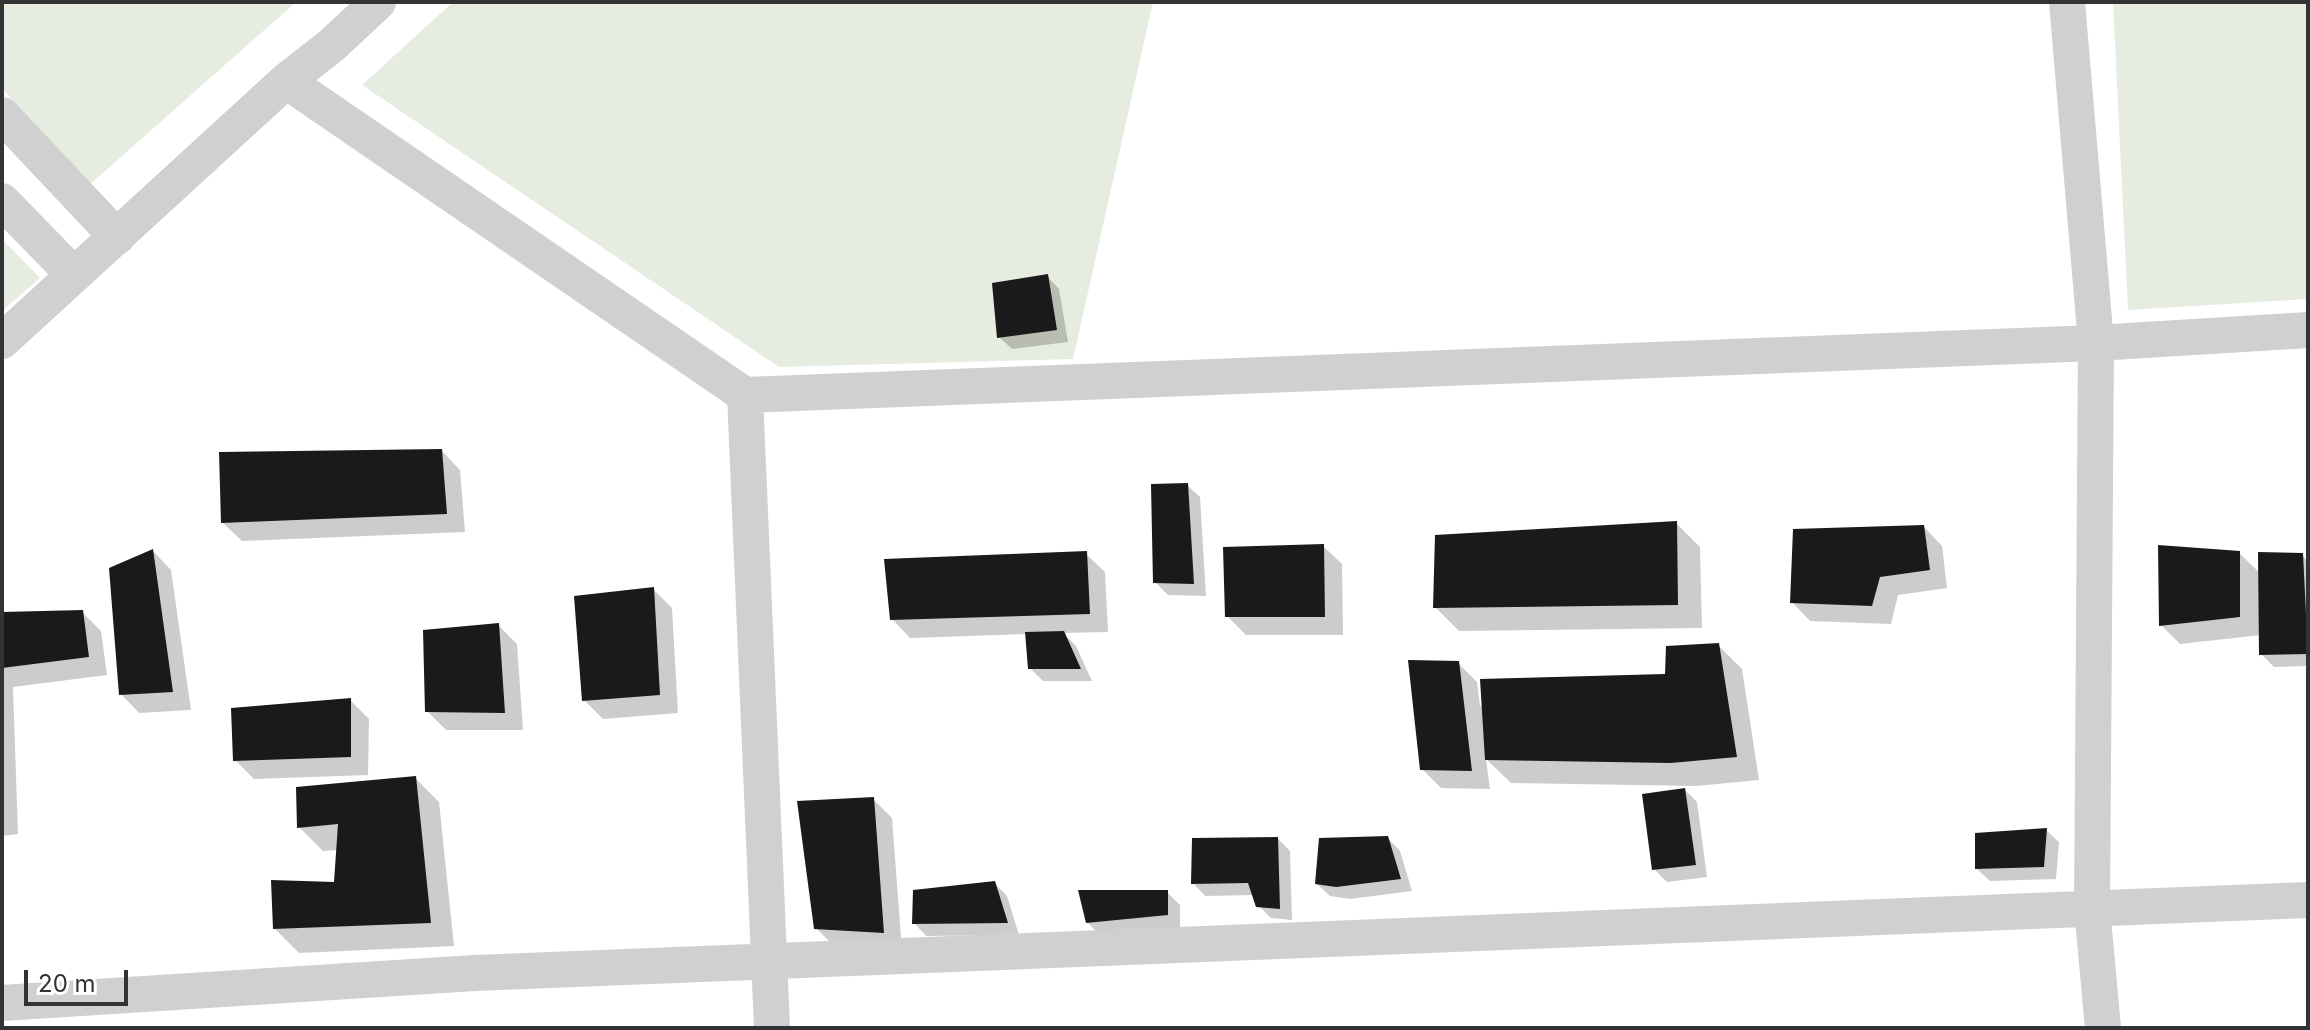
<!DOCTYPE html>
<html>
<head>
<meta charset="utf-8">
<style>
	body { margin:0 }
	#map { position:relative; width:2310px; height:1030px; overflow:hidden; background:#fff; font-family:Inter,sans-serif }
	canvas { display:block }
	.frame { position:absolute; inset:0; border:4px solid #333; pointer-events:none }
	.scale { position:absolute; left:24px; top:970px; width:104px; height:36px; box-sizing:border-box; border:4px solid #333; border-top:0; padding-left:10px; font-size:24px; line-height:28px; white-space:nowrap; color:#333; -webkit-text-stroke:6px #fff; paint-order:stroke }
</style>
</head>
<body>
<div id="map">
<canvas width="2310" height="1030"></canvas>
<div class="frame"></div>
<div class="scale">20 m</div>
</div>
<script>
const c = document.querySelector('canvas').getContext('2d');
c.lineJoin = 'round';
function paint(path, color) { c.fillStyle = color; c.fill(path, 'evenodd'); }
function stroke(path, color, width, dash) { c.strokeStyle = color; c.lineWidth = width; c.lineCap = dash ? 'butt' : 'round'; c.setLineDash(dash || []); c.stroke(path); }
paint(new Path2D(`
	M 2,2 L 296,2 L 87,187 L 2,88 Z
	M 453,2 L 1153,2 L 1073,359 L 779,367 L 362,85 Z
	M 2113,2 L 2308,2 L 2308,299 L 2128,310 Z
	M 2,239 L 40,278 L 2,311 Z`), '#e6ecdf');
paint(new Path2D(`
	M 1047,276 L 1059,289 L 1068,342 L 1012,349 L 999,337 Z
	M 442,451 L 460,470 L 465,532 L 242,541 L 223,523 Z
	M 1187,485 L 1200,497 L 1206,596 L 1168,595 L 1155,582 Z
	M 1676,523 L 1700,547 L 1702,628 L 1459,631 L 1435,607 Z
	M 1924,527 L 1942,546 L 1947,588 L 1898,595 L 1891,624 L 1810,621 L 1792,602 Z
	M 1323,546 L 1342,564 L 1343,635 L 1246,635 L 1227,616 Z
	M 153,551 L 171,570 L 191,710 L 139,713 L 121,694 Z
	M 2239,553 L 2260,573 L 2302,555 L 2308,562 L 2308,666 L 2274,667 L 2261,654 L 2261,635 L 2180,644 L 2161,625 Z
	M 1086,554 L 1105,572 L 1108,632 L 1063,633 L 1076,646 L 1092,681 L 1043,681 L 1030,668 L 1027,634 L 910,638 L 892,619 Z
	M 653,589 L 672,608 L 678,713 L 603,719 L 584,700 Z
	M 82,612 L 101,631 L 107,675 L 13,687 L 18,834 L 2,836 L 2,614 Z
	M 498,625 L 517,644 L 523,730 L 446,730 L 427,711 Z
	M 1718,645 L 1742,669 L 1759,780 L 1696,786 L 1511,783 L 1486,759 L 1490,789 L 1441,788 L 1422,769 L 1458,663 L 1477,682 L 1480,706 L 1667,676 Z
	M 350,700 L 369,719 L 368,775 L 254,779 L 235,760 Z
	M 415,778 L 439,802 L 454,946 L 299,953 L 275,929 L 336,884 L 338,850 L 323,851 L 299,827 Z
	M 1685,790 L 1697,802 L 1707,877 L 1667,882 L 1654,869 Z
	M 873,799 L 892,818 L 902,950 L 835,947 L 816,928 Z
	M 2046,830 L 2059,842 L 2056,879 L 1990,881 L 1977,869 Z
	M 1388,838 L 1400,851 L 1412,891 L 1350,899 L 1330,896 L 1317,884 Z
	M 1278,839 L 1290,851 L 1292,920 L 1271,918 L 1258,905 L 1254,895 L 1205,896 L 1193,883 Z
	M 995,884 L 1007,896 L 1019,935 L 926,936 L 914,923 Z
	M 1167,892 L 1180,905 L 1180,927 L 1100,935 L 1087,922 Z`), '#0003');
paint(new Path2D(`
	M 1048,274 L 1057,330 L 997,338 L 992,283 Z
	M 442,449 L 447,514 L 221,523 L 219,452 Z
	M 1188,483 L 1194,584 L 1153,583 L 1151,484 Z
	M 1677,521 L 1678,605 L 1433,608 L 1435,535 Z
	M 1924,525 L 1930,570 L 1880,577 L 1872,606 L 1790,603 L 1793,529 Z
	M 1324,544 L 1325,617 L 1225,617 L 1223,547 Z
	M 2158,545 L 2240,551 L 2240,617 L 2159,626 Z
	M 153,549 L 173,692 L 119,695 L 109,568 Z
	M 1087,551 L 1090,614 L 890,620 L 884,559 Z
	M 2258,552 L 2303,553 L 2308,654 L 2259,655 Z
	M 654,587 L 660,695 L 582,701 L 574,596 Z
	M 83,610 L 89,657 L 2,668 L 2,612 Z
	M 499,623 L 505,713 L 425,712 L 423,630 Z
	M 1064,631 L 1081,669 L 1028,669 L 1025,632 Z
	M 1719,643 L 1737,757 L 1671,763 L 1485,760 L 1480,679 L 1665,674 L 1666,646 Z
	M 1408,660 L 1459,661 L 1472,771 L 1420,770 Z
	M 351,698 L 351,757 L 233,761 L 231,708 Z
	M 416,776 L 431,923 L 273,929 L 271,880 L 334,882 L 338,824 L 297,828 L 296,787 Z
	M 1685,788 L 1696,865 L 1652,870 L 1642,794 Z
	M 874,797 L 884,933 L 814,929 L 797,801 Z
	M 2047,828 L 2044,867 L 1975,869 L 1975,833 Z
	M 1388,836 L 1401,879 L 1336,887 L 1315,884 L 1319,838 Z
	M 1278,837 L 1280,909 L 1256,907 L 1248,883 L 1191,884 L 1192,838 Z
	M 995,881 L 1008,923 L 912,924 L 913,890 Z
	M 1078,890 L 1168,890 L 1168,915 L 1086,923 Z`), '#1a1a1a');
stroke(new Path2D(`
	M 2067,2 L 2096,343 L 2092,908 L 2103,1028
	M 286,81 L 745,395 L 2096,343 L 2308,330
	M 2,115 L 117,237
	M 2,201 L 74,275
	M 2,341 L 286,81 L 332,45 L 378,2
	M 745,395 L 772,1028
	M 2,1003 L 475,973 L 2308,900`), '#d0d0d0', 36);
</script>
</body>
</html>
